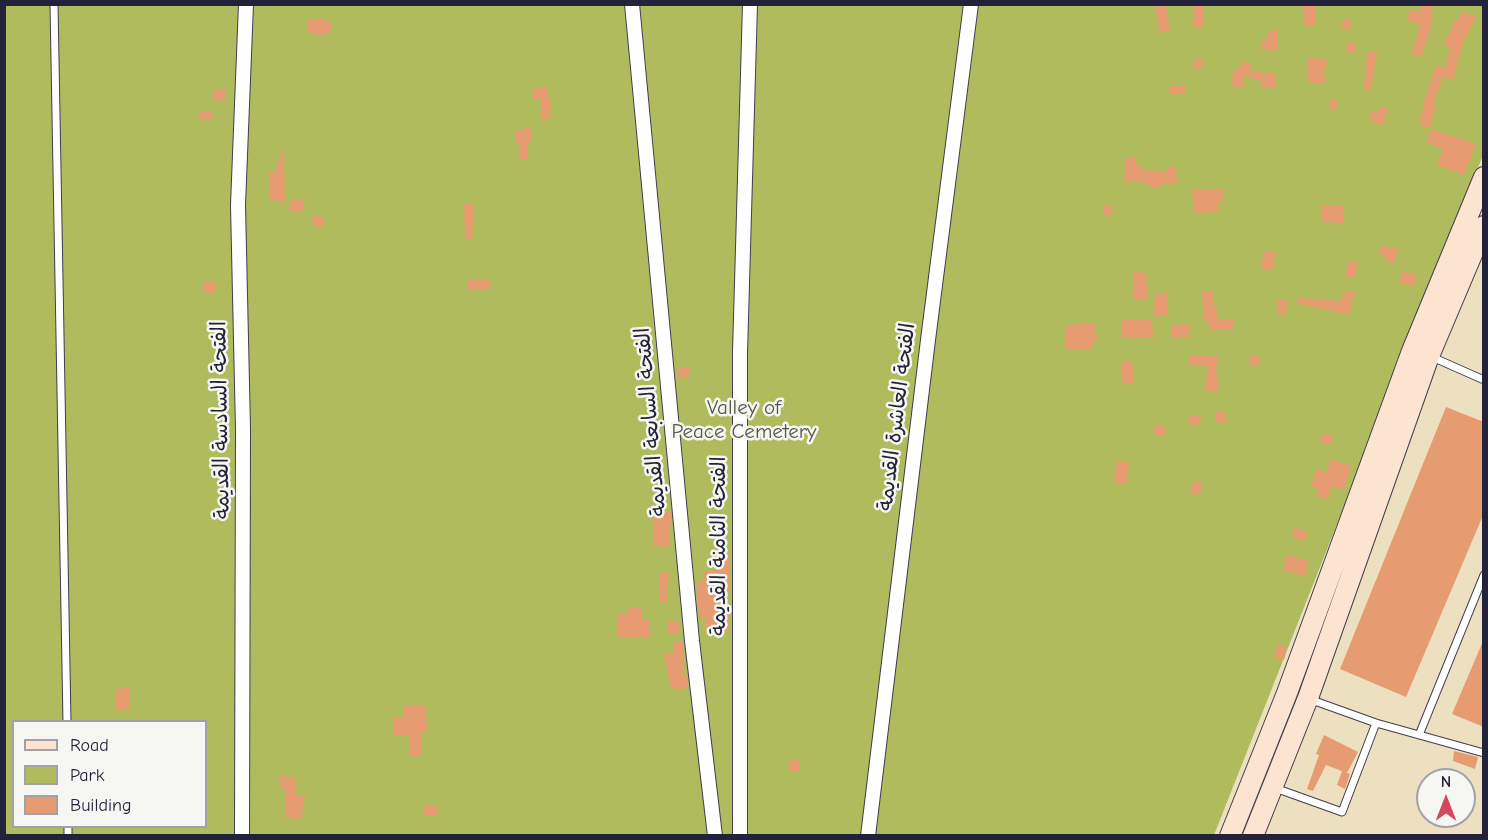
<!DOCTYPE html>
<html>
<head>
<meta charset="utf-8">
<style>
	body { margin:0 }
	#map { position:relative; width:1488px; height:840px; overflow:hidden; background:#ece0c0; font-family:"Comic Neue",sans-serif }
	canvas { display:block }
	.frame { position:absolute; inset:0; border:6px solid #22223b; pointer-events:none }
	.legend { position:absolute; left:12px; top:720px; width:195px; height:108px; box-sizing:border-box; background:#f6f6f2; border:2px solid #a1a1a9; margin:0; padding:8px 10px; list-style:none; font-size:18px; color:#22223b }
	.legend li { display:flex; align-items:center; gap:12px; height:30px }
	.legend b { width:30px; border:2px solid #a1a1a9 }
	.north { position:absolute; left:1416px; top:768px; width:60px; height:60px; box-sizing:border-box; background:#f6f6f2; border:2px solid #a1a1a9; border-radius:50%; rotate:0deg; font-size:16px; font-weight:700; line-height:24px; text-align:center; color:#22223b }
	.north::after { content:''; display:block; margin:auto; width:21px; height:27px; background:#d1495b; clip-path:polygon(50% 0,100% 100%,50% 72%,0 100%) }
</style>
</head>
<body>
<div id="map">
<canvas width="1488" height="840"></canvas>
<div class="frame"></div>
<ul class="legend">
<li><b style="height:8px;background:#fde4d1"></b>Road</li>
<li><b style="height:16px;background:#afbb5d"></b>Park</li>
<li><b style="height:16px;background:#e79b70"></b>Building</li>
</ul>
<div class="north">N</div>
</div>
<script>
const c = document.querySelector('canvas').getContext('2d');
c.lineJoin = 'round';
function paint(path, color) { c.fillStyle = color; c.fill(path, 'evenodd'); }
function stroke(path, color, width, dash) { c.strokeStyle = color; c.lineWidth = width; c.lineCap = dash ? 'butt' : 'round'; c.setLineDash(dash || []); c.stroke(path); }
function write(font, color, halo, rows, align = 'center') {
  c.font = font + ' "Comic Neue","Playpen Sans Arabic",sans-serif'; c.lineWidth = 5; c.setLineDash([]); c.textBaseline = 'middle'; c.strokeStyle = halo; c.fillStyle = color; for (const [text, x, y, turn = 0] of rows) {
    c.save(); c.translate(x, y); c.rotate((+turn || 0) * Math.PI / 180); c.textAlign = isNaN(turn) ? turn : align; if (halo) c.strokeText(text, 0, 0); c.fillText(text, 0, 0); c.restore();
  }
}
paint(new Path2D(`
	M 5,5 L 1483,5 L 1483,155 L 1214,835 L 5,836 ZM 14,722 L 206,722 L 206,826 L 14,826 Z`), '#afbb5d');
paint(new Path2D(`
	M 1154,4 L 1166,4 L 1170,31 L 1160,33 Z
	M 1194,4 L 1204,4 L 1203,27 L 1193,27 Z
	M 1304,4 L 1316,4 L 1315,26 L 1303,26 Z
	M 1421,4 L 1433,6 L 1431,27 L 1421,57 L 1412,55 L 1420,24 L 1407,20 L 1409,10 L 1420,12 Z
	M 1463,11 L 1476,17 L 1463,43 L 1453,80 L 1443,77 L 1433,105 L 1436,106 L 1430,128 L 1419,125 L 1425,99 L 1436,65 L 1445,68 L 1451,47 L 1443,46 L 1455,20 L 1458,21 Z
	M 320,18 L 333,23 L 329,34 L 323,33 L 322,36 L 308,32 L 308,20 L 319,20 Z
	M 1344,18 L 1352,21 L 1349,31 L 1341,28 Z
	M 1277,30 L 1278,51 L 1261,49 L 1262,39 L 1268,40 L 1268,31 Z
	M 1347,42 L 1356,44 L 1354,53 L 1345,52 Z
	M 1367,51 L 1377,52 L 1371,90 L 1364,89 Z
	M 1202,58 L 1203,68 L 1194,69 L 1193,59 Z
	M 1307,58 L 1327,59 L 1326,69 L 1324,68 L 1325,84 L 1307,82 Z
	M 1242,61 L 1252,65 L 1249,72 L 1276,73 L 1275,88 L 1261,87 L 1261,81 L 1244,75 L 1243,87 L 1232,86 L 1233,69 L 1239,70 Z
	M 1170,85 L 1186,85 L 1186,94 L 1170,94 Z
	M 534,88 L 547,88 L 547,99 L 534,99 Z
	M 214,89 L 225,89 L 225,101 L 214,100 Z
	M 541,99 L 551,99 L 550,120 L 541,120 Z
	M 1329,99 L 1338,99 L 1338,109 L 1329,109 Z
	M 1379,106 L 1388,109 L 1383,125 L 1369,120 L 1372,110 L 1377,112 Z
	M 199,111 L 212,111 L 213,120 L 199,120 Z
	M 532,128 L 531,142 L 528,143 L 528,160 L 519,160 L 519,143 L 515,143 L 515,132 L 520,132 L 520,129 Z
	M 1432,129 L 1476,144 L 1464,175 L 1437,165 L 1443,149 L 1426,142 Z
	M 282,150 L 284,150 L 285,202 L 270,200 L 270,172 L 275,173 Z
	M 1126,157 L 1137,157 L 1136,165 L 1141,165 L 1141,170 L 1167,171 L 1167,167 L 1176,166 L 1177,184 L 1162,184 L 1162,188 L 1150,188 L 1150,183 L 1124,181 Z
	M 1224,189 L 1224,201 L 1218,201 L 1219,212 L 1195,213 L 1192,190 Z
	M 291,199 L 304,200 L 302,212 L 289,211 Z
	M 464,204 L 474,204 L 472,239 L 465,239 Z
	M 1103,205 L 1112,205 L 1112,216 L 1103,216 Z
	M 1322,205 L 1344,206 L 1344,223 L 1322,222 Z
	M 312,216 L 324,217 L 324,227 L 313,226 Z
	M 1381,245 L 1398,249 L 1394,263 L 1386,261 L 1385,256 L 1379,254 Z
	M 1263,251 L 1275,252 L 1273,270 L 1261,269 Z
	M 1348,261 L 1358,262 L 1354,278 L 1345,277 Z
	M 1402,271 L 1416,274 L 1414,286 L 1400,283 Z
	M 1133,272 L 1146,273 L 1148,299 L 1134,299 Z
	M 477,279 L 490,280 L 490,289 L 467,290 L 467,280 Z
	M 204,282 L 216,282 L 215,293 L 204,292 Z
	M 1355,291 L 1349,315 L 1297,303 L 1298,298 L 1341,301 L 1343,292 Z
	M 1202,292 L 1213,292 L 1213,308 L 1216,307 L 1218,319 L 1233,319 L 1233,329 L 1210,329 L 1210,322 L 1204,322 Z
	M 1155,294 L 1167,294 L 1167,315 L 1154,316 Z
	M 1278,299 L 1287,300 L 1286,315 L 1277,314 Z
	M 1152,319 L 1153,337 L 1122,338 L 1122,320 Z
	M 1084,323 L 1095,323 L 1097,342 L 1093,342 L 1092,350 L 1066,350 L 1066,326 Z
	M 1190,324 L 1190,338 L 1171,338 L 1171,325 Z
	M 1197,355 L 1218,355 L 1216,369 L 1219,391 L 1206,392 L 1207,366 L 1189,366 L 1189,356 Z
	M 1249,355 L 1260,355 L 1260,365 L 1249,365 Z
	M 1121,362 L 1132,362 L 1134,383 L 1123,384 Z
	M 678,368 L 689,368 L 689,378 L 678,378 Z
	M 1446,407 L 1484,422 L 1484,513 L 1406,697 L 1340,669 Z
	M 1215,412 L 1226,412 L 1226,423 L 1215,422 Z
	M 1190,415 L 1201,415 L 1200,424 L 1190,425 Z
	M 1154,426 L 1165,426 L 1166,436 L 1155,436 Z
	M 1322,433 L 1334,436 L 1329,445 L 1320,442 Z
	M 1331,459 L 1351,466 L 1344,490 L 1332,486 L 1328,499 L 1316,496 L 1318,487 L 1311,486 L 1317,469 L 1327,472 Z
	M 1117,461 L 1129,463 L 1127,484 L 1114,482 Z
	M 1201,482 L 1201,494 L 1192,495 L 1191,483 Z
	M 654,512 L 671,512 L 672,526 L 670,526 L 670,547 L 654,546 Z
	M 1295,528 L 1308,532 L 1305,541 L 1292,537 Z
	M 717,554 L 730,554 L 730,592 L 725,592 L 723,613 L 729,613 L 728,632 L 705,632 L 705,618 L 702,619 L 699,615 L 697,593 L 698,593 L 698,582 L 705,582 L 704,571 L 716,570 Z
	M 1287,555 L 1309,561 L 1305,576 L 1283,570 Z
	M 669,572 L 667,601 L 660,601 L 659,573 Z
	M 628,608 L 642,608 L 642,620 L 649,620 L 649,637 L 617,637 L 617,613 L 628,613 Z
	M 667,622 L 679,622 L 679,633 L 667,633 Z
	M 674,641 L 683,641 L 684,676 L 687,676 L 688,687 L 683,687 L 683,689 L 671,688 L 664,653 L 674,653 Z
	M 1483,641 L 1484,641 L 1484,727 L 1452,714 Z
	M 1278,644 L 1287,648 L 1284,660 L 1274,657 Z
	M 120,688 L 130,688 L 130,710 L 115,710 L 115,690 L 120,690 Z
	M 403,706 L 426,706 L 427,731 L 422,731 L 422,756 L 410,756 L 410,735 L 393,735 L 393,718 L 403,718 Z
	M 1324,735 L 1358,752 L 1347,773 L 1326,765 L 1313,791 L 1307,789 L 1319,755 L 1316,754 Z
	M 1454,751 L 1478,757 L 1475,769 L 1453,761 Z
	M 790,759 L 800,759 L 800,772 L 790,772 Z
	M 1342,771 L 1350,774 L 1345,789 L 1337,785 Z
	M 279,776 L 295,777 L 295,795 L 305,795 L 301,819 L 286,817 L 285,787 L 279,787 Z
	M 423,806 L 437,806 L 437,816 L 423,815 Z`), '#e79b70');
const lane = new Path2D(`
	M 54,4 L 67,722
	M 1432,357 L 1484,380
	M 1376,723 L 1484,753
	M 1419,735 L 1484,575
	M 1275,788 L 1342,812 L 1376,723 L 1309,699
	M 68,826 L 68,836`);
const street = new Path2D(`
	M 632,4 L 692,641 L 715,836
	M 242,836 L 243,429 L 238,205 L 246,4
	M 740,836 L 740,353 L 750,4
	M 868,836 L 928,340 L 971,4`);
const secondary = new Path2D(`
	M 1230,836 L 1287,693 L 1412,351 L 1484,177
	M 1253,836 L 1308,698 L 1429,356 L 1484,226`);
stroke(lane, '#403e4f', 9);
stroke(street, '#403e4f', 16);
stroke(secondary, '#403e4f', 22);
stroke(lane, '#fff', 7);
stroke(street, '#fff', 14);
stroke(secondary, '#fde4d1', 20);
write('21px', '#535847', '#f6f6f2', [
	["Valley of",744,408],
	["Peace Cemetery",744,432]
]);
write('21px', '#22223b', '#f6f6f2', [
	["الفتحة العاشرة القديمة",897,417,-83],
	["الفتحة السادسة القديمة",221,420,-91],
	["الفتحة السابعة القديمة",651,422,-95],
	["الفتحة الثامنة القديمة",719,546,-90]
]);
</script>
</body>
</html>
